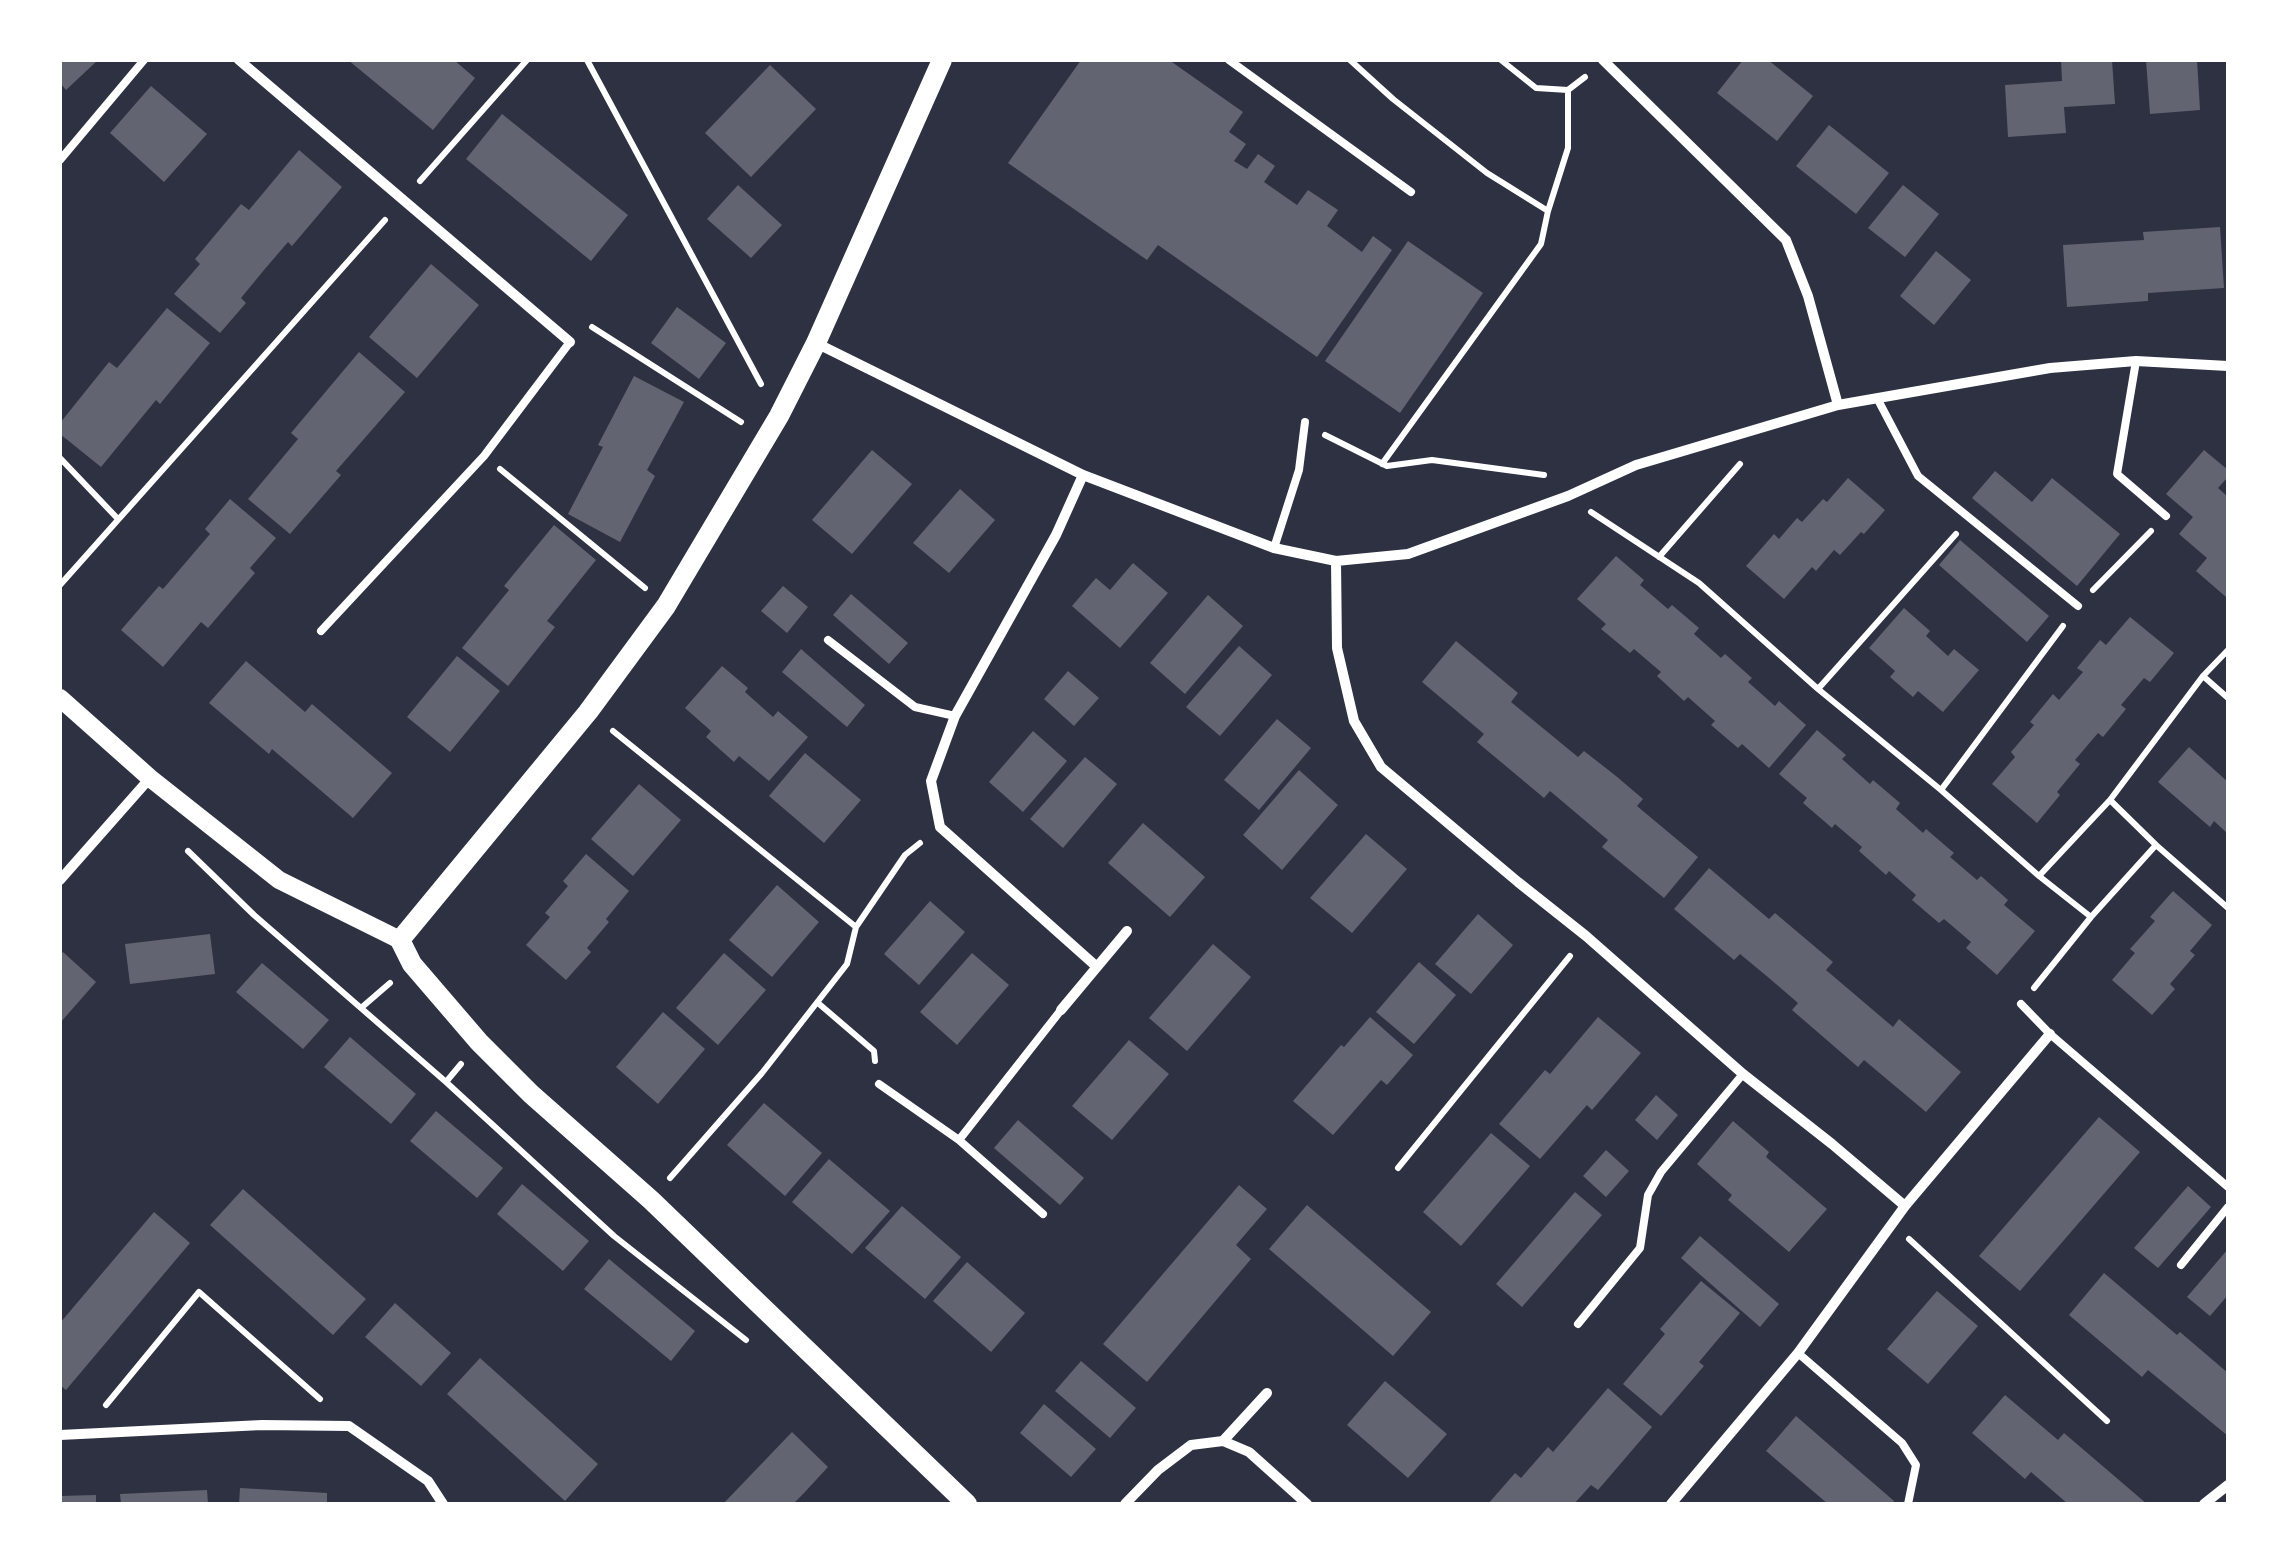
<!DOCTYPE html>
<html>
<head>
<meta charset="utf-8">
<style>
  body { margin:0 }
  #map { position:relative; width:2288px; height:1564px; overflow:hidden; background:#2d3142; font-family:"Asap Condensed",sans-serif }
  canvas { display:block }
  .frame { position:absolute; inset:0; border:62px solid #fff; pointer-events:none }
</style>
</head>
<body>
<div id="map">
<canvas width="2288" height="1564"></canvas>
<div class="frame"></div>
</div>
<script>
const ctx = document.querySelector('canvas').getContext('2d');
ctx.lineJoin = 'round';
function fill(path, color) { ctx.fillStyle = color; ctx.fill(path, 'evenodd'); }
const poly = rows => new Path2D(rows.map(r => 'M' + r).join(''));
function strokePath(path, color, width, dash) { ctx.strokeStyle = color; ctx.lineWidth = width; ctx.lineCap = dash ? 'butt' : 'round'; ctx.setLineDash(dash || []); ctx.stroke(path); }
fill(poly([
  [60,60,98,60,66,90,60,83],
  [348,60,454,60,475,78,433,130],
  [1081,60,1169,60,1243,112,1229,132,1246,144,1234,161,1247,169,1258,154,1275,166,1264,182,1297,205,1308,190,1338,210,1327,226,1362,252,1373,236,1392,250,1317,357,1158,245,1147,260,1008,163],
  [1743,60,1768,60,1813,96,1777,141,1717,93],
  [2061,60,2112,60,2115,104,2064,107,2066,133,2008,137,2005,85,2062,81],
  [2146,60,2197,60,2200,110,2150,114],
  [770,65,816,109,751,177,705,133],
  [151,86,207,134,164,182,110,133],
  [502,114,628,215,591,261,466,159],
  [1829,125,1889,173,1856,214,1796,166],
  [299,150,342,187,292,246,288,242,264,270,241,298,246,303,220,333,174,294,200,264,195,259,241,204,249,210],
  [738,185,782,225,751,258,707,219],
  [1903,185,1939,214,1905,257,1868,228],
  [2220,227,2224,288,2148,293,2148,301,2067,307,2063,245,2144,240,2143,232],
  [1408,241,1483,293,1400,413,1325,361],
  [1936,251,1971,280,1934,325,1900,296],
  [431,264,479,305,417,378,369,337],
  [677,307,726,343,699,379,651,343],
  [167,308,210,343,160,404,156,400,101,467,60,434,60,423,109,362,117,368],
  [359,352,405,392,336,471,341,475,290,534,248,499,298,439,291,433],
  [634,376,684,402,647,470,655,476,620,542,568,514,603,447,598,445],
  [872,450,912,484,852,554,812,520],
  [2204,450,2228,470,2228,477,2218,488,2228,497,2228,594,2226,597,2196,571,2207,558,2179,534,2193,517,2166,494],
  [1995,471,2032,502,2052,478,2120,534,2077,586,1972,498],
  [1848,478,1885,510,1864,534,1861,532,1840,555,1834,550,1816,571,1812,567,1784,599,1746,566,1774,534,1779,539,1797,518,1802,522,1823,499,1827,502],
  [960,489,995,520,949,573,913,543],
  [230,499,276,538,250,568,255,573,208,628,201,622,163,667,121,630,159,586,163,589,210,534,205,529],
  [554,525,596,560,547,621,555,627,508,686,462,648,509,590,504,586],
  [1960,540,2049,616,2027,642,1939,565],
  [1616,556,1644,580,1640,585,1668,609,1672,605,1699,628,1694,634,1721,658,1725,654,1752,678,1748,682,1775,706,1779,701,1806,725,1769,768,1742,744,1738,748,1711,725,1715,721,1688,697,1684,701,1657,676,1661,672,1634,649,1630,653,1601,629,1606,624,1577,599],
  [1133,563,1168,593,1120,648,1072,606,1096,578,1110,590],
  [783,586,808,607,787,633,761,611],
  [851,594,908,643,889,664,833,615],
  [1208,595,1243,626,1185,694,1150,663],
  [1904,608,1930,631,1926,636,1948,656,1954,649,1979,670,1943,712,1918,691,1913,697,1890,677,1895,671,1869,648],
  [2130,617,2174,653,2150,682,2144,678,2121,705,2126,709,2103,737,2098,733,2075,760,2080,764,2057,792,2060,795,2037,823,1992,784,2015,757,2011,752,2034,725,2030,722,2053,694,2059,700,2083,672,2077,668,2100,640,2106,645],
  [1456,641,1518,693,1511,702,1578,757,1584,751,1616,776,1643,799,1637,806,1698,857,1664,898,1602,847,1608,840,1550,791,1544,798,1477,742,1484,734,1422,682],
  [1239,646,1272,675,1220,736,1186,707],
  [801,649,865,705,847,727,782,672],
  [457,656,500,691,450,752,407,717],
  [246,661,305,712,312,704,392,773,353,818,272,749,269,754,209,703],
  [722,666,748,688,745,692,773,717,778,711,808,737,769,781,739,756,734,762,706,737,711,731,685,708],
  [1068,671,1099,698,1074,726,1044,699],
  [1277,719,1311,748,1259,810,1224,780],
  [1817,730,1846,755,1842,759,1870,784,1873,780,1900,803,1896,809,1923,833,1926,829,1954,853,1950,857,1977,880,1981,876,2008,900,2004,905,2035,931,1997,975,1966,948,1971,942,1944,919,1939,923,1912,900,1916,895,1889,871,1886,875,1859,851,1862,847,1835,824,1832,828,1803,803,1807,798,1779,774],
  [1033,731,1067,761,1023,812,989,782],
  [2189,747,2228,782,2228,834,2214,821,2210,827,2158,782],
  [805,753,861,800,824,843,769,796],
  [1085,757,1117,784,1063,848,1030,819],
  [1299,770,1338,805,1282,870,1243,835],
  [639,784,681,820,633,876,591,839],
  [1143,823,1205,877,1170,917,1108,863],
  [1366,834,1407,869,1352,933,1310,898],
  [586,854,629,891,606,919,609,922,587,948,591,952,566,980,526,945,550,917,545,913,568,886,563,881],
  [1709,868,1769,919,1775,913,1833,962,1826,970,1893,1027,1899,1019,1961,1072,1926,1112,1864,1060,1858,1067,1792,1010,1798,1003,1769,978,1740,954,1734,960,1674,909],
  [777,885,819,922,772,977,729,940],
  [2173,891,2212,925,2190,951,2195,955,2170,984,2175,989,2152,1015,2112,980,2135,953,2130,949,2155,921,2150,917],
  [930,901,965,932,919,985,884,954],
  [1478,914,1513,945,1471,994,1435,964],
  [210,934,215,974,130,984,125,944],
  [1213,944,1251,977,1187,1051,1149,1018],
  [63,952,96,982,60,1023,60,955],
  [724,953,766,990,718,1045,676,1008],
  [972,953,1009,985,957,1045,920,1012],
  [1419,962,1456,995,1414,1044,1376,1012],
  [262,963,329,1020,303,1049,236,992],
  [663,1012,705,1049,658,1104,616,1067],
  [1370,1017,1413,1055,1387,1085,1381,1080,1333,1135,1293,1101,1341,1045,1344,1047],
  [1598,1017,1641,1053,1592,1110,1587,1105,1540,1159,1499,1124,1545,1070,1550,1074],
  [350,1037,416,1094,391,1124,324,1067],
  [1129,1040,1169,1074,1112,1140,1072,1106],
  [1656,1095,1678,1115,1657,1140,1635,1120],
  [764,1103,822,1153,785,1196,727,1145],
  [436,1111,503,1168,477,1198,410,1141],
  [2099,1117,2140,1152,2020,1291,1979,1256],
  [1018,1120,1084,1178,1060,1205,994,1148],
  [1733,1121,1769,1152,1766,1157,1827,1209,1789,1252,1728,1200,1732,1195,1697,1164],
  [1491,1133,1530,1166,1461,1246,1423,1212],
  [1606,1150,1629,1171,1606,1197,1583,1176],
  [829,1159,890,1211,852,1254,792,1202],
  [522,1184,589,1241,563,1271,497,1214],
  [1239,1185,1267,1209,1236,1245,1251,1259,1147,1382,1103,1344],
  [2188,1186,2211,1207,2158,1268,2134,1248],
  [243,1189,366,1299,333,1335,210,1225],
  [1575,1192,1602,1215,1522,1307,1496,1284],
  [1307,1205,1431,1312,1393,1356,1269,1249],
  [902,1206,961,1257,925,1299,865,1248],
  [154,1212,190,1243,66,1390,60,1385,60,1323],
  [1700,1236,1779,1304,1760,1327,1681,1258],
  [2228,1249,2228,1295,2210,1316,2187,1297],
  [609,1259,695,1331,671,1361,584,1289],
  [967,1262,1025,1313,991,1352,933,1301],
  [2104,1273,2177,1335,2180,1332,2228,1373,2228,1436,2148,1370,2142,1377,2069,1315],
  [1701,1281,1740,1313,1699,1362,1704,1366,1661,1416,1623,1384,1665,1334,1660,1329],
  [1937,1291,1978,1326,1928,1384,1887,1349],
  [395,1303,451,1353,421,1386,365,1337],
  [480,1358,598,1464,565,1501,447,1394],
  [1081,1361,1136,1408,1110,1438,1055,1391],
  [1385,1381,1447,1434,1408,1478,1347,1425],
  [1608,1388,1652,1427,1598,1490,1591,1485,1574,1504,1488,1504,1515,1473,1521,1478,1548,1447,1553,1452],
  [2005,1395,2058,1440,2064,1433,2147,1504,2068,1504,2031,1472,2025,1479,1972,1433],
  [1044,1404,1096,1449,1071,1477,1020,1433],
  [1796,1416,1894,1501,1892,1504,1828,1504,1766,1451],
  [792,1432,828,1467,804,1493,793,1504,723,1504],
  [240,1488,327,1493,327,1504,239,1504],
  [207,1490,208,1504,121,1504,120,1494],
  [96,1495,96,1504,60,1504,60,1496]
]), '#626471');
strokePath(poly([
  [587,60,761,384],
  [1350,60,1393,99,1487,173,1548,211,1568,148,1568,90],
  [1501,60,1536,88,1568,90,1585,77],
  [420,181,527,60],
  [592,327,741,422],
  [1325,435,1387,466,1432,460,1544,475],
  [60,458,118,519],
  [1382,464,1541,244,1548,211],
  [500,469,645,588],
  [1591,512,1699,583,1818,689,1941,790,2039,876,2091,917],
  [1659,557,1740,464],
  [60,585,385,220],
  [2093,590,2151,531],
  [2203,676,2228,698],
  [1818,689,1956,534],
  [613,731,856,927],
  [1941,790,2063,626],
  [2110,800,2156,845,2228,908],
  [188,851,254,915,446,1082,614,1236,746,1340],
  [2039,876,2110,800,2203,676,2228,650],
  [2034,988,2091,917,2156,845],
  [818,1003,874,1051,875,1061],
  [361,1008,390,983],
  [446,1082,461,1064],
  [1398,1168,1570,956],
  [670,1178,762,1073,847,964,856,927,905,855,920,843],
  [1909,1239,2107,1421],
  [106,1405,199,1292,320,1399]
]), '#fff', 6);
strokePath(poly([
  [1229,60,1411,192],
  [60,160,144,60],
  [2136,361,2117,474,2166,516],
  [1877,398,1918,476,2078,606],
  [1274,548,1299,470,1305,422],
  [321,631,484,456,570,342],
  [828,640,915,707,955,716],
  [2021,1004,2050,1034,2228,1187],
  [879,1084,959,1140],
  [1043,1214,959,1140,1061,1010],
  [2181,1265,2228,1207],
  [1578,1324,1640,1248,1648,1195,1661,1172,1743,1074],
  [1798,1353,1902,1443,1916,1465,1908,1504]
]), '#fff', 8);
strokePath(poly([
  [239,60,570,342],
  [1603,60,1786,240,1808,296,1838,405],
  [816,343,1083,475,1274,548,1336,561,1408,554,1568,496,1636,465,1838,405,2050,368,2136,361,2228,366],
  [1083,475,1056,535,955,716,931,781,940,827,1097,967],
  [1336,561,1337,648,1354,721,1381,767,1518,882,1586,936,1743,1074,1832,1144,1905,1206],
  [60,880,150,778],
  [1061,1010,1127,931],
  [60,1435,262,1425,349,1426,428,1481,443,1504],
  [1223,1441,1267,1393],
  [1125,1504,1158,1470,1191,1445,1223,1441,1249,1452,1307,1504],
  [1671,1504,1798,1353,1905,1206,2050,1034],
  [2204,1504,2228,1485]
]), '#fff', 10);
strokePath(poly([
  [60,698,150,778,279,880,400,940]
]), '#fff', 18);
strokePath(poly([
  [942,60,816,343,779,416,666,606,588,712,400,940,412,964,479,1042,531,1094,651,1200,967,1504]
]), '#fff', 20);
</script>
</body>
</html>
